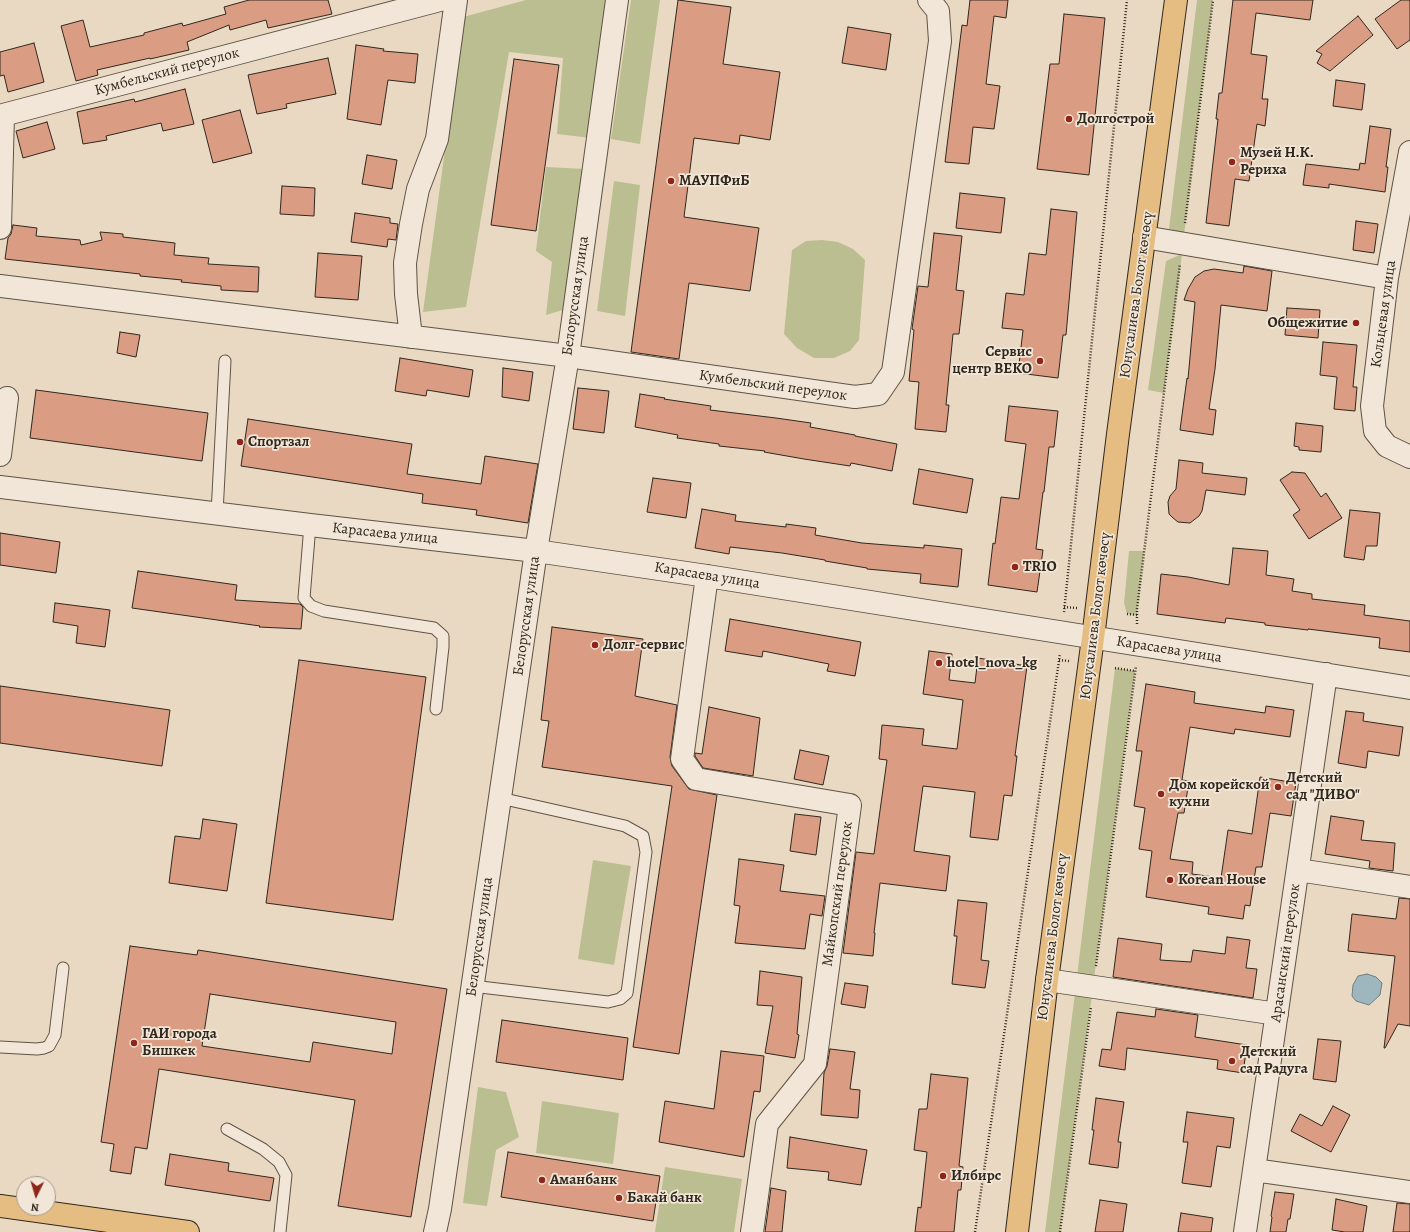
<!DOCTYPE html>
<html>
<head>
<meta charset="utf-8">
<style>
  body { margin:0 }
  #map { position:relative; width:1410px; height:1232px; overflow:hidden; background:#ead9c2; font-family:Alegreya,serif }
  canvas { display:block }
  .north { position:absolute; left:16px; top:1176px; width:40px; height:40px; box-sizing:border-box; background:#f1e6d7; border:1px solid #a49a8d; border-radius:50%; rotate:185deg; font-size:11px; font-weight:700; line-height:16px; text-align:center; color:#30271d }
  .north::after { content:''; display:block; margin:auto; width:14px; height:18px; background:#8f2418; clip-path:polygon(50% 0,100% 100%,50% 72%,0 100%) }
</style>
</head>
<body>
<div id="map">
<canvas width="1410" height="1232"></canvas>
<div class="north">N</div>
</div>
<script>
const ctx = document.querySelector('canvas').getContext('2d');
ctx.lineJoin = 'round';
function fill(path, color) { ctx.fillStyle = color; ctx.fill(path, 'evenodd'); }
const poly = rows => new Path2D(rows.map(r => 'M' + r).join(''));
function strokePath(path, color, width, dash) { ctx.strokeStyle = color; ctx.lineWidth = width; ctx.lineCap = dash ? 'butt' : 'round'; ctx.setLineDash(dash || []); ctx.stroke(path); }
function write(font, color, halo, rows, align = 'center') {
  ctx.font = font + ' Alegreya,serif'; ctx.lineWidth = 3.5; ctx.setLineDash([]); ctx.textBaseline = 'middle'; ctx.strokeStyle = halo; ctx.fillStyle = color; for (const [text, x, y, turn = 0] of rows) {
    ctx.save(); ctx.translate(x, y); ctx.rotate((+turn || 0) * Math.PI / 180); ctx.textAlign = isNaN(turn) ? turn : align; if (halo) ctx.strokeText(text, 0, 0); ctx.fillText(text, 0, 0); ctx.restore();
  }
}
fill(poly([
  [526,0,609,0,591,138,557,134,563,58,509,52,466,307,423,312,463,17],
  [631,0,660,0,640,144,611,139],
  [1197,0,1213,0,1184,235,1169,229],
  [546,167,585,169,566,309,546,315,552,262,536,251],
  [614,181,640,185,625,316,597,311],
  [822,240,838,242,853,249,865,260,859,340,850,351,834,358,814,358,797,348,784,334,792,250,806,241],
  [1182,254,1164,393,1148,390,1166,261],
  [1129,551,1144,551,1137,615,1127,614,1124,603],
  [1115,668,1135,671,1094,979,1077,976],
  [593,860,631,866,614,965,578,959],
  [1075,993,1092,995,1060,1232,1045,1232],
  [478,1087,506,1092,519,1137,496,1150,487,1206,463,1203],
  [542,1101,619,1113,613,1164,536,1153],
  [665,1167,742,1179,734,1232,655,1232]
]), '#bbbe90');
const water = poly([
  [1367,974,1376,977,1382,983,1380,995,1369,1005,1356,1001,1352,996,1353,985,1358,976,1367,974]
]);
fill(water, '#9eb7bf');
strokePath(water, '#727d7e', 1);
const building = poly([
  [249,0,328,0,332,14,268,28,266,20,230,30,229,25,187,42,189,50,150,59,150,58,97,70,98,75,76,81,61,26,83,20,90,47,144,35,144,33,182,23,183,26,226,14,224,7,249,0],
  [678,0,731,7,723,64,780,72,770,140,740,135,739,144,694,138,684,217,759,228,750,291,689,283,679,359,631,352,678,0],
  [970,0,1008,0,1006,18,994,16,986,84,1000,86,994,129,973,127,969,164,945,162,962,25,967,26,970,0],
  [1233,0,1313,0,1310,20,1256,13,1251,54,1267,56,1262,99,1268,99,1265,126,1257,124,1249,181,1235,179,1229,226,1206,223,1218,119,1216,119,1219,93,1222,93,1233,0],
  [1401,0,1410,0,1410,40,1397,49,1375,19,1401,0],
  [1064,14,1105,18,1089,175,1037,169,1050,64,1059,64,1064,14],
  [1358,16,1373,35,1330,71,1317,63,1322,54,1316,51,1358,16],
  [848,27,891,34,886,70,842,63,848,27],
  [34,43,44,82,8,92,4,75,0,76,0,52,34,43],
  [356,45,384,49,383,51,418,54,415,83,388,80,381,125,347,119,356,45],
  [328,58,336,94,286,104,287,108,257,114,248,75,328,58],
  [514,59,559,65,536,231,491,225,514,59],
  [1336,80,1365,84,1362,110,1333,106,1336,80],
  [185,89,194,124,163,131,161,123,106,136,107,140,83,144,77,112,134,99,135,102,185,89],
  [240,110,252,153,213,163,202,120,240,110],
  [47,122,55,149,23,158,16,131,47,122],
  [1370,126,1391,129,1386,167,1388,167,1385,192,1329,184,1329,188,1303,185,1306,164,1359,170,1360,163,1365,164,1370,126],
  [367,155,397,160,392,189,362,184,367,155],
  [282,186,315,188,314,216,280,214,282,186],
  [960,193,1005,198,1001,233,956,228,960,193],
  [1051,209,1077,212,1066,335,1063,335,1058,378,1018,373,1023,330,1002,328,1006,293,1024,295,1029,253,1046,255,1051,209],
  [355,213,390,218,390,223,398,224,396,240,388,239,387,247,351,242,355,213],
  [1356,221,1378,224,1374,253,1353,250,1356,221],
  [13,225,37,228,36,236,80,240,81,245,102,240,100,232,123,234,123,237,175,243,174,255,209,258,208,264,259,267,258,292,221,290,221,286,181,282,182,280,140,276,140,274,5,259,8,238,11,234,13,225],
  [934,233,962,236,956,290,964,291,959,334,953,334,946,405,949,405,946,432,915,429,919,382,909,381,914,330,912,329,918,286,928,287,934,233],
  [318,253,362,256,358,300,315,297,318,253],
  [1244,266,1272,271,1267,311,1221,305,1215,369,1209,409,1216,410,1213,435,1180,430,1187,378,1188,379,1195,302,1184,300,1188,289,1195,277,1204,271,1214,269,1243,273,1244,266],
  [1287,308,1320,310,1318,338,1285,335,1287,308],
  [120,332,140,335,136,357,117,353,120,332],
  [1323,342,1357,345,1353,387,1357,387,1355,411,1334,409,1337,377,1320,375,1323,342],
  [400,358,473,370,469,397,427,390,426,396,395,391,400,358],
  [503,368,533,372,529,401,502,397,503,368],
  [578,388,609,391,604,433,573,429,578,388],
  [36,390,208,413,202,461,30,438,36,390],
  [640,394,665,398,664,399,711,406,710,410,776,418,811,423,810,427,855,435,855,436,897,444,892,471,851,463,850,466,804,459,764,452,765,451,719,446,719,444,677,438,678,435,635,427,640,394],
  [1009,406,1058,411,1054,447,1049,447,1044,492,1043,492,1036,549,1043,550,1037,592,988,585,993,543,995,544,1001,497,1019,499,1026,444,1005,441,1009,406],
  [248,419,412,444,407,474,481,484,485,456,538,464,528,523,476,515,477,510,422,503,423,494,241,466,248,419],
  [1296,423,1323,426,1321,452,1299,450,1299,447,1294,446,1296,423],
  [1179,460,1203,463,1202,473,1247,478,1245,495,1206,490,1202,511,1199,516,1190,523,1178,522,1173,518,1169,514,1168,502,1170,496,1176,489,1179,460],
  [919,469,973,479,967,513,913,504,919,469],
  [1292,472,1305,473,1321,497,1326,493,1342,518,1309,539,1293,515,1300,510,1280,480,1292,472],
  [653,478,691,483,686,518,647,512,653,478],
  [702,509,736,515,735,521,786,527,786,524,816,528,815,535,862,543,924,548,924,545,962,549,958,587,920,583,921,574,867,569,867,568,825,561,825,560,782,553,730,547,729,554,695,548,702,509],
  [1350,510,1380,513,1377,546,1366,546,1364,560,1344,557,1350,510],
  [0,533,60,542,56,573,0,565,0,533],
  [1233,548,1268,551,1266,575,1294,579,1292,591,1312,594,1312,599,1365,605,1364,615,1410,621,1410,652,1379,648,1380,638,1308,629,1308,630,1265,625,1265,623,1226,618,1225,623,1157,614,1161,574,1188,577,1229,585,1233,548],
  [138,571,237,585,235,600,300,604,303,607,301,629,259,627,260,626,132,608,138,571],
  [55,603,110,610,105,647,76,643,78,626,53,622,55,603],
  [730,619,861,642,855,676,827,671,829,664,763,651,762,657,725,651,730,619],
  [552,627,643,639,635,696,677,705,670,757,672,766,689,789,717,795,679,1054,633,1047,672,786,542,767,549,721,541,720,552,627],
  [929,651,952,654,949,680,975,683,978,658,1027,666,1015,756,1017,756,1012,796,1004,795,998,840,970,837,975,792,923,786,914,851,950,856,946,891,880,883,874,933,875,933,873,956,843,953,856,852,874,854,887,760,879,759,882,725,924,729,922,745,957,749,963,700,923,694,929,651],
  [299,660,426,677,393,920,266,903,299,660],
  [1146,684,1195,692,1194,703,1265,713,1266,706,1294,710,1290,737,1235,729,1234,734,1190,727,1182,780,1189,781,1184,813,1178,813,1170,859,1193,862,1192,874,1221,878,1228,830,1252,834,1260,777,1296,783,1291,816,1270,813,1262,867,1256,867,1250,906,1245,905,1243,919,1208,914,1209,907,1146,897,1152,851,1139,849,1145,808,1134,806,1142,751,1136,751,1146,684],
  [0,686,170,710,162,766,0,743,0,686],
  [709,707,760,718,753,776,703,768,695,756,695,753,702,754,709,707],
  [1346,711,1364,713,1363,721,1403,727,1399,756,1368,751,1366,768,1338,763,1346,711],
  [800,750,829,756,823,785,794,779,800,750],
  [795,814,821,817,816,855,790,851,795,814],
  [1331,816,1364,821,1361,840,1395,843,1393,871,1369,868,1370,861,1325,854,1331,816],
  [203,819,237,824,227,891,169,883,175,836,200,839,203,819],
  [739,859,784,865,780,891,825,896,822,916,810,914,805,949,735,943,740,906,734,905,739,859],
  [1399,898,1410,899,1410,1026,1398,1024,1385,1048,1384,1048,1395,956,1348,951,1352,914,1396,919,1399,898],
  [958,900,987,903,981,960,989,961,985,988,952,984,957,936,954,936,958,900],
  [1227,937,1250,940,1246,968,1257,969,1253,998,1113,977,1118,938,1162,944,1160,960,1191,962,1193,950,1225,954,1227,937],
  [130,946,197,955,198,950,447,989,411,1217,338,1206,355,1100,159,1069,147,1149,135,1147,131,1174,110,1171,114,1144,101,1142,130,946],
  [210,994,396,1022,392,1054,313,1042,310,1062,202,1046,210,994],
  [760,971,802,977,797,1034,799,1035,795,1058,765,1053,773,1006,757,1005,760,971],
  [845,983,868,986,865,1008,841,1004,845,983],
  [1156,1009,1198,1015,1195,1037,1247,1045,1243,1073,1217,1069,1218,1060,1127,1048,1125,1070,1099,1066,1102,1049,1111,1050,1117,1012,1155,1017,1156,1009],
  [502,1020,628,1038,623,1080,496,1062,502,1020],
  [1318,1039,1341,1041,1336,1082,1313,1079,1318,1039],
  [830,1049,855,1052,850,1089,860,1090,858,1118,821,1115,824,1073,827,1066,830,1049],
  [721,1051,764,1056,760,1092,754,1091,744,1157,659,1142,665,1101,714,1109,721,1051],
  [931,1074,968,1078,959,1166,963,1167,961,1190,958,1190,954,1232,915,1232,918,1207,921,1208,927,1152,914,1150,919,1109,927,1109,931,1074],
  [1096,1098,1124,1102,1118,1142,1121,1142,1118,1168,1089,1164,1094,1130,1092,1130,1096,1098],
  [1333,1106,1350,1115,1331,1152,1291,1131,1300,1114,1322,1126,1333,1106],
  [1187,1112,1234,1118,1230,1148,1217,1146,1211,1187,1182,1183,1188,1142,1183,1142,1187,1112],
  [790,1137,867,1150,861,1185,828,1180,829,1172,787,1168,790,1137],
  [508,1152,660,1176,653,1221,501,1197,508,1152],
  [170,1154,229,1163,228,1171,274,1178,270,1201,165,1185,170,1154],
  [771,1188,786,1191,782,1232,765,1232,771,1188],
  [1275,1192,1294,1194,1290,1219,1288,1219,1286,1232,1270,1232,1272,1217,1271,1216,1275,1192],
  [1336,1199,1367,1206,1363,1232,1345,1232,1332,1230,1336,1199],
  [1100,1200,1127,1204,1123,1232,1095,1232,1100,1200],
  [1397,1203,1410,1204,1410,1232,1393,1232,1397,1203],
  [1181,1213,1213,1218,1211,1232,1178,1232,1181,1213]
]);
fill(building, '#da9d83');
strokePath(building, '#30271d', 1);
const service = poly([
  [217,513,225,361],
  [310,525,304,598,311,606,324,611,434,628,443,636,443,647,436,709],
  [472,986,608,1002,620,999,627,993,646,852,643,836,625,826,500,798],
  [0,1047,37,1049,44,1048,49,1046,55,1035,63,968],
  [227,1129,263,1149,279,1162,286,1175,280,1232]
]);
const minor = poly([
  [1410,152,1387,278,1372,406,1375,431,1387,446,1410,457],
  [0,228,3,115,440,0],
  [1144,237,1387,278],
  [0,286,568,356,855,397,878,394,893,372,940,41,938,11,929,0],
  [411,337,406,294,405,263,411,224,418,189,437,139,456,0],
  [0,455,7,398],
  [0,487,310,525,536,551,707,576,1410,688],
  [707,576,682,759,696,779,850,805,815,1064,767,1124,752,1232],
  [1298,870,1410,887],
  [1047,980,1277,1014],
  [1254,1170,1410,1192],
  [435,1232,440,1209,536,551,568,356,617,0],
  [1245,1232,1326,674]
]);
const primary = poly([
  [0,1206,188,1232],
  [1017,1232,1047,980,1093,638,1118,434,1176,0]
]);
strokePath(service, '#5e5446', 13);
strokePath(minor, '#5e5446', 24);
strokePath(primary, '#30271d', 24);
strokePath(poly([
  [1185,223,1213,0],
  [1064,607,1077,608],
  [1064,612,1127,0],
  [1127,614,1137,615],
  [1137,624,1137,609,1180,264],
  [1059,660,1069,661],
  [1115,668,1135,671],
  [1096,966,1136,666],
  [975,1232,1060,654],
  [1060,1232,1091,1007]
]), '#30271d', 2.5, [1, 2]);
strokePath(service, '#f1e6d7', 11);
strokePath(minor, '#f1e6d7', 22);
strokePath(primary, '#e5bc81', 22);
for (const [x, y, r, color] of [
  [1069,119,4,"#8f2418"],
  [1232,162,4,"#8f2418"],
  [671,181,4,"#8f2418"],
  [1356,323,4,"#8f2418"],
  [1040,361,4,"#8f2418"],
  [240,442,4,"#8f2418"],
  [1015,567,4,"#8f2418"],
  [595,645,4,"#8f2418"],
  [939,663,4,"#8f2418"],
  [1278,787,4,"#8f2418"],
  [1161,794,4,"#8f2418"],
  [1170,880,4,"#8f2418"],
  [134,1043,4,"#8f2418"],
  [1232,1061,4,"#8f2418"],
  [943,1176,4,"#8f2418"],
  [542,1180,4,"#8f2418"],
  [619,1198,4,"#8f2418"]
]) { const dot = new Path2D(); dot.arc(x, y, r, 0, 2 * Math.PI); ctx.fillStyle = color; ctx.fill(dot); strokePath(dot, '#f1e6d7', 1.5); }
write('15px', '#30271d', '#f1e6d7', [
  ["Кумбельский переулок",167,72,-15],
  ["Юнусалиева Болот көчөсү",1137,295,-82],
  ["Белорусская улица",576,296,-82],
  ["Кольцевая улица",1384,314,-82],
  ["Кумбельский переулок",773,386,8],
  ["Карасаева улица",385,534,6],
  ["Карасаева улица",707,576,9],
  ["Белорусская улица",527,616,-82],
  ["Юнусалиева Болот көчөсү",1096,616,-83],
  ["Карасаева улица",1169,650,9],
  ["Майкопский переулок",838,894,-82],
  ["Белорусская улица",480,937,-82],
  ["Юнусалиева Болот көчөсү",1053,937,-83],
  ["Арасанский переулок",1286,953,-82]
]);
write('bold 15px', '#30271d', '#f1e6d7', [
  ["Долгострой",1077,119],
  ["Музей Н.К.",1240,153],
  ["Рериха",1240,170],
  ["МАУПФиБ",679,181],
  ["Общежитие",1348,323,"right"],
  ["Сервис",1032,352,"right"],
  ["центр BEKO",1032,369,"right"],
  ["Спортзал",248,442],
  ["TRIO",1023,567],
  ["Долг-сервис",603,645],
  ["hotel_nova_kg",947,663],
  ["Детский",1286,778],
  ["сад \"ДИВО\"",1286,795],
  ["Дом корейской",1169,785],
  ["кухни",1169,802],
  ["Korean House",1178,880],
  ["ГАИ города",142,1034],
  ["Бишкек",142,1051],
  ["Детский",1240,1052],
  ["сад Радуга",1240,1069],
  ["Илбирс",951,1176],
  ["Аманбанк",550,1180],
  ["Бакай банк",627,1198]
], 'left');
</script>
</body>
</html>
